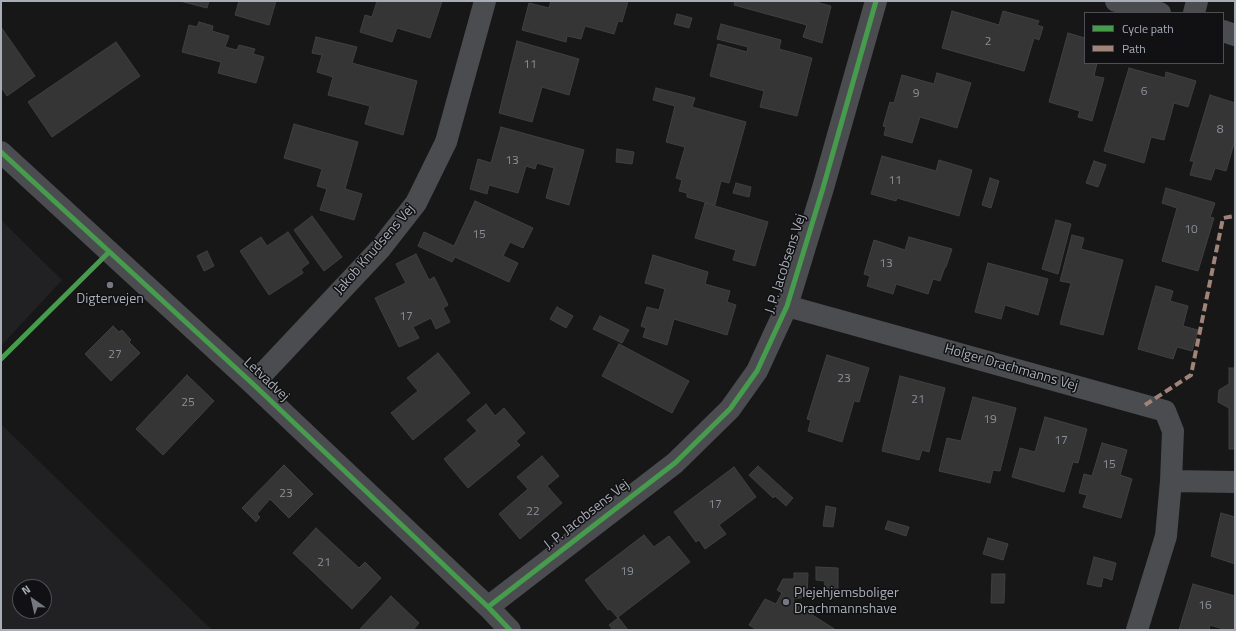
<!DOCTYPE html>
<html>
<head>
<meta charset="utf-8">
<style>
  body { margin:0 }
  #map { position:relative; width:1236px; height:631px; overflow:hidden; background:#171717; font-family:"Titillium Web",sans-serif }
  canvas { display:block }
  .frame { position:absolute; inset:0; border:2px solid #a8adb8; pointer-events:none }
  .legend { position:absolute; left:1084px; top:12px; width:140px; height:52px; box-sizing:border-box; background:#111113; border:1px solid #4d4f55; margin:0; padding:5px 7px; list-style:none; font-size:12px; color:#a8adb8 }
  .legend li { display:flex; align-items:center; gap:8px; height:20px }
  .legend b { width:20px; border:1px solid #4d4f55 }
  .north { position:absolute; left:12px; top:579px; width:40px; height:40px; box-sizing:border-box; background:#111113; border:1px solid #4d4f55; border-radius:50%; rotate:326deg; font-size:11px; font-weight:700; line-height:16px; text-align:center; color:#a8adb8 }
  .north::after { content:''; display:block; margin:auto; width:14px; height:18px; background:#757880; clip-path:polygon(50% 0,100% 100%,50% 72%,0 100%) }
</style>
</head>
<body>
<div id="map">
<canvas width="1236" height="631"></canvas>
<div class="frame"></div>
<ul class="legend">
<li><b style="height:5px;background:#469c4c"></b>Cycle path</li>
<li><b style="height:5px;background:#a18479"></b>Path</li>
</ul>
<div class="north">N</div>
</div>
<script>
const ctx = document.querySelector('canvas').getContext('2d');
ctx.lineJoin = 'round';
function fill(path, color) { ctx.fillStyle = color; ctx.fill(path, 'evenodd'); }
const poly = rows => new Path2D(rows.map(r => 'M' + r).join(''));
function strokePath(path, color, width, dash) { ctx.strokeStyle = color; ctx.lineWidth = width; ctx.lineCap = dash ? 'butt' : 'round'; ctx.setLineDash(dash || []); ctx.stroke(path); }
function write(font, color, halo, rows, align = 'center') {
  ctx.font = font + ' "Titillium Web",sans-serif'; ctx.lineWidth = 3; ctx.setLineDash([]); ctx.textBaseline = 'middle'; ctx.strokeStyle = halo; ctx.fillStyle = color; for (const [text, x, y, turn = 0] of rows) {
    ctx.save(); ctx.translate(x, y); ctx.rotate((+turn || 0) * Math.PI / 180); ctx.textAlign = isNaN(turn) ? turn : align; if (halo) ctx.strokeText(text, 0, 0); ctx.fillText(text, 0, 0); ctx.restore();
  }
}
fill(poly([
  [1,220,62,280,1,346],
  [1,424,212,630,1,630],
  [20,587,44,587,44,611,20,611]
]), '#212123');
const building = poly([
  [180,1,209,1,207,8,180,1],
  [239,1,276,1,269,25,235,15,239,1],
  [377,1,442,1,430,38,397,28,392,42,360,32,365,15,372,17,377,1],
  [550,1,628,1,622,22,618,21,614,34,585,26,581,39,567,36,566,42,522,30,529,3,549,8,551,1,550,1],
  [735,1,819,1,819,3,831,6,822,43,803,37,807,25,734,5,735,1],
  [952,11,999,25,1003,11,1039,21,1037,25,1043,27,1039,40,1034,38,1024,71,942,48,952,11],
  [677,14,692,18,689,28,674,24,677,14],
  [199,22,213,26,212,31,229,36,225,47,237,50,239,45,255,49,253,54,264,57,256,83,218,73,221,62,182,52,189,25,197,27,199,22],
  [721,24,781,40,779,49,812,58,797,116,760,107,764,91,710,76,718,44,747,52,748,47,717,39,721,24],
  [1,27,35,76,7,96,1,87,1,27],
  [1068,33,1085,38,1085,63,1097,63,1094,76,1104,78,1092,121,1078,117,1080,111,1049,102,1068,33],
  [316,37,357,47,352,63,417,81,403,135,365,124,370,106,328,95,333,77,317,72,322,55,312,53,316,37],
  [517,41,579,59,569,95,542,87,532,122,499,113,517,41],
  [116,42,140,76,52,137,28,102,116,42],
  [1129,68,1165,78,1166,72,1196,81,1188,107,1174,103,1164,140,1151,137,1144,163,1104,151,1129,68],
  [937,73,971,83,957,128,920,117,912,143,884,135,886,127,883,126,890,102,894,103,902,75,934,84,937,73],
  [656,88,695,98,692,107,746,122,729,183,721,181,715,205,687,197,687,193,679,191,682,180,676,178,685,147,666,142,675,106,653,100,656,88],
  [1210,95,1235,103,1235,140,1226,171,1215,168,1211,180,1190,175,1194,161,1190,161,1210,95],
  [294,124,358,142,345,189,362,194,354,220,320,210,327,189,317,186,322,169,284,158,294,124],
  [501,127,584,150,569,205,546,198,554,168,537,163,535,169,526,166,518,193,489,185,487,194,470,189,478,159,491,163,501,127],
  [617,149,634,152,632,164,616,162,617,149],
  [882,156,936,171,939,160,972,170,959,216,897,198,896,201,871,194,882,156],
  [1094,161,1106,165,1098,187,1086,183,1094,161],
  [990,178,999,181,991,208,982,205,990,178],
  [736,183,751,187,749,197,733,193,736,183],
  [1166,188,1215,203,1210,217,1214,218,1198,271,1162,261,1177,208,1162,203,1166,188],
  [475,201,533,228,523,248,510,242,503,256,518,263,509,282,455,257,452,262,418,246,424,232,454,246,475,201],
  [705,203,768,222,755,266,733,260,736,250,695,238,705,203],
  [312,216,342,257,324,271,294,230,312,216],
  [1056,220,1071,224,1058,274,1042,269,1056,220],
  [288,232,309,263,301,269,303,273,269,295,240,251,261,237,267,246,288,232],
  [1072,235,1084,238,1081,249,1123,260,1103,335,1060,324,1071,283,1060,281,1072,235],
  [909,237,952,249,946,267,945,267,940,281,933,279,928,294,896,284,893,294,867,286,870,276,864,274,874,240,905,250,909,237],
  [207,251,214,266,204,271,197,256,207,251],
  [416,254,429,280,434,277,448,305,443,308,450,322,436,329,431,318,413,327,419,338,399,347,375,298,406,283,396,264,416,254],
  [653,255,708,272,705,284,730,291,727,302,736,305,727,335,674,319,667,345,643,337,646,328,641,326,647,307,659,310,665,289,645,283,653,255],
  [988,263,1048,279,1038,315,1005,305,1001,319,975,312,988,263],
  [1156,286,1173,291,1170,301,1188,306,1183,326,1198,330,1192,351,1177,347,1173,359,1138,349,1156,286],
  [557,307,573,316,566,328,550,319,557,307],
  [600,316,629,330,622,343,593,329,600,316],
  [113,326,119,332,122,330,131,340,129,342,140,353,111,381,85,354,113,326],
  [619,344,689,381,672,413,602,376,619,344],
  [438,353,470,393,413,440,391,413,418,391,407,378,438,353],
  [827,355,869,368,859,402,854,401,842,442,808,431,811,420,807,419,827,355],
  [1229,368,1235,368,1235,449,1229,449,1229,408,1218,402,1219,390,1229,384,1229,368],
  [187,375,214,401,163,455,136,429,187,375],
  [900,376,945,388,929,452,922,450,919,460,882,451,900,376],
  [973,397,1016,408,1000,471,993,470,990,483,939,471,947,438,961,441,973,397],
  [486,404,495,416,504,408,525,433,516,441,520,445,468,488,444,459,477,431,467,420,486,404],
  [1045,417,1087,429,1078,463,1073,462,1064,492,1012,477,1020,448,1035,452,1045,417],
  [1102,443,1127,450,1120,475,1132,479,1121,518,1083,507,1087,495,1079,493,1084,474,1092,476,1102,443],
  [542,456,559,476,547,486,562,503,520,539,499,514,528,489,517,477,542,456],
  [284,465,313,494,289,518,270,499,257,514,260,517,256,522,242,508,284,465],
  [758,466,793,498,786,506,775,496,773,498,749,475,758,466],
  [734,467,756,497,719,525,726,534,705,549,699,540,696,542,674,512,734,467],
  [826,506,836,508,833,527,823,526,826,506],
  [1221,513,1235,517,1235,564,1211,556,1221,513],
  [888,521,909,527,906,536,885,529,888,521],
  [316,528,359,568,365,562,381,578,352,609,293,553,316,528],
  [644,535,654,547,669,536,690,562,618,617,628,630,613,630,609,625,618,618,610,609,608,610,585,580,644,535],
  [988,538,1008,544,1003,560,983,554,988,538],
  [1094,557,1116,563,1112,580,1103,577,1101,587,1087,584,1094,557],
  [816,567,838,568,838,598,824,597,825,581,816,580,816,567],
  [794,573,808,573,807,597,793,599,795,604,836,630,757,630,749,625,765,599,776,604,782,593,777,590,783,579,794,579,794,573],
  [992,574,1005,574,1004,603,991,603,992,574],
  [1193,584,1235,596,1235,630,1227,630,1210,625,1209,630,1179,630,1193,584],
  [391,596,419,623,413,630,359,630,391,596]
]);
fill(building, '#353536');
strokePath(building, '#3f4043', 1);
strokePath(poly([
  [1116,1,1160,13],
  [1194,13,1197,1],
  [1223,31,1235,35],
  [1,152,253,384,488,607,510,630],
  [787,306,1165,411,1173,431,1171,481,1166,536,1137,630],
  [253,384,380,249,416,203,446,142,485,1],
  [1171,481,1235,482],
  [488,607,675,463,730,409,757,371,787,306,823,188,876,1]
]), '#4b4c50', 22);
strokePath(poly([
  [1145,405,1191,375,1223,218,1235,216]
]), '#a18479', 4, [8, 4]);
strokePath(poly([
  [1,152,253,384,488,607,510,630],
  [1,359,109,252],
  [488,607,675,463,730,409,757,371,787,306,823,188,876,1]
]), '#469c4c', 5);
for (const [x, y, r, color] of [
  [110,285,4,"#757880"],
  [786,602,4,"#757880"]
]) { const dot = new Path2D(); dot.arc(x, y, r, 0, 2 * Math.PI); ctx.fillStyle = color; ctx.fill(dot); strokePath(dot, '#111113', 1.5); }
write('12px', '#8b8f98', null, [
  ["2",988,42],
  ["11",530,65],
  ["6",1144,92],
  ["9",916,94],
  ["8",1220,130],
  ["13",512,161],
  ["11",895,181],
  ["10",1191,230],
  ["15",479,235],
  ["13",886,264],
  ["17",406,317],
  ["27",115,355],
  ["23",844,379],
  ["21",918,400],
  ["25",188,403],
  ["19",990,420],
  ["17",1061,441],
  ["15",1109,465],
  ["23",286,494],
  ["17",715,505],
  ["22",533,512],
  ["21",324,563],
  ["19",627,572],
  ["16",1205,606]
]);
write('14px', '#a8adb8', '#111113', [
  ["Jakob Knudsens Vej",375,250,-49],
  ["J. P. Jacobsens Vej",786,264,-72],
  ["Holger Drachmanns Vej",1011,368,16],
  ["Letvadvej",266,380,43],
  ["J. P. Jacobsens Vej",587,515,-38]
]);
write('14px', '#a8adb8', '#111113', [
  ["Digtervejen",110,300],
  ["Plejehjemsboliger",794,594,"left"],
  ["Drachmannshave",794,610,"left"]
]);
</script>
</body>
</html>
